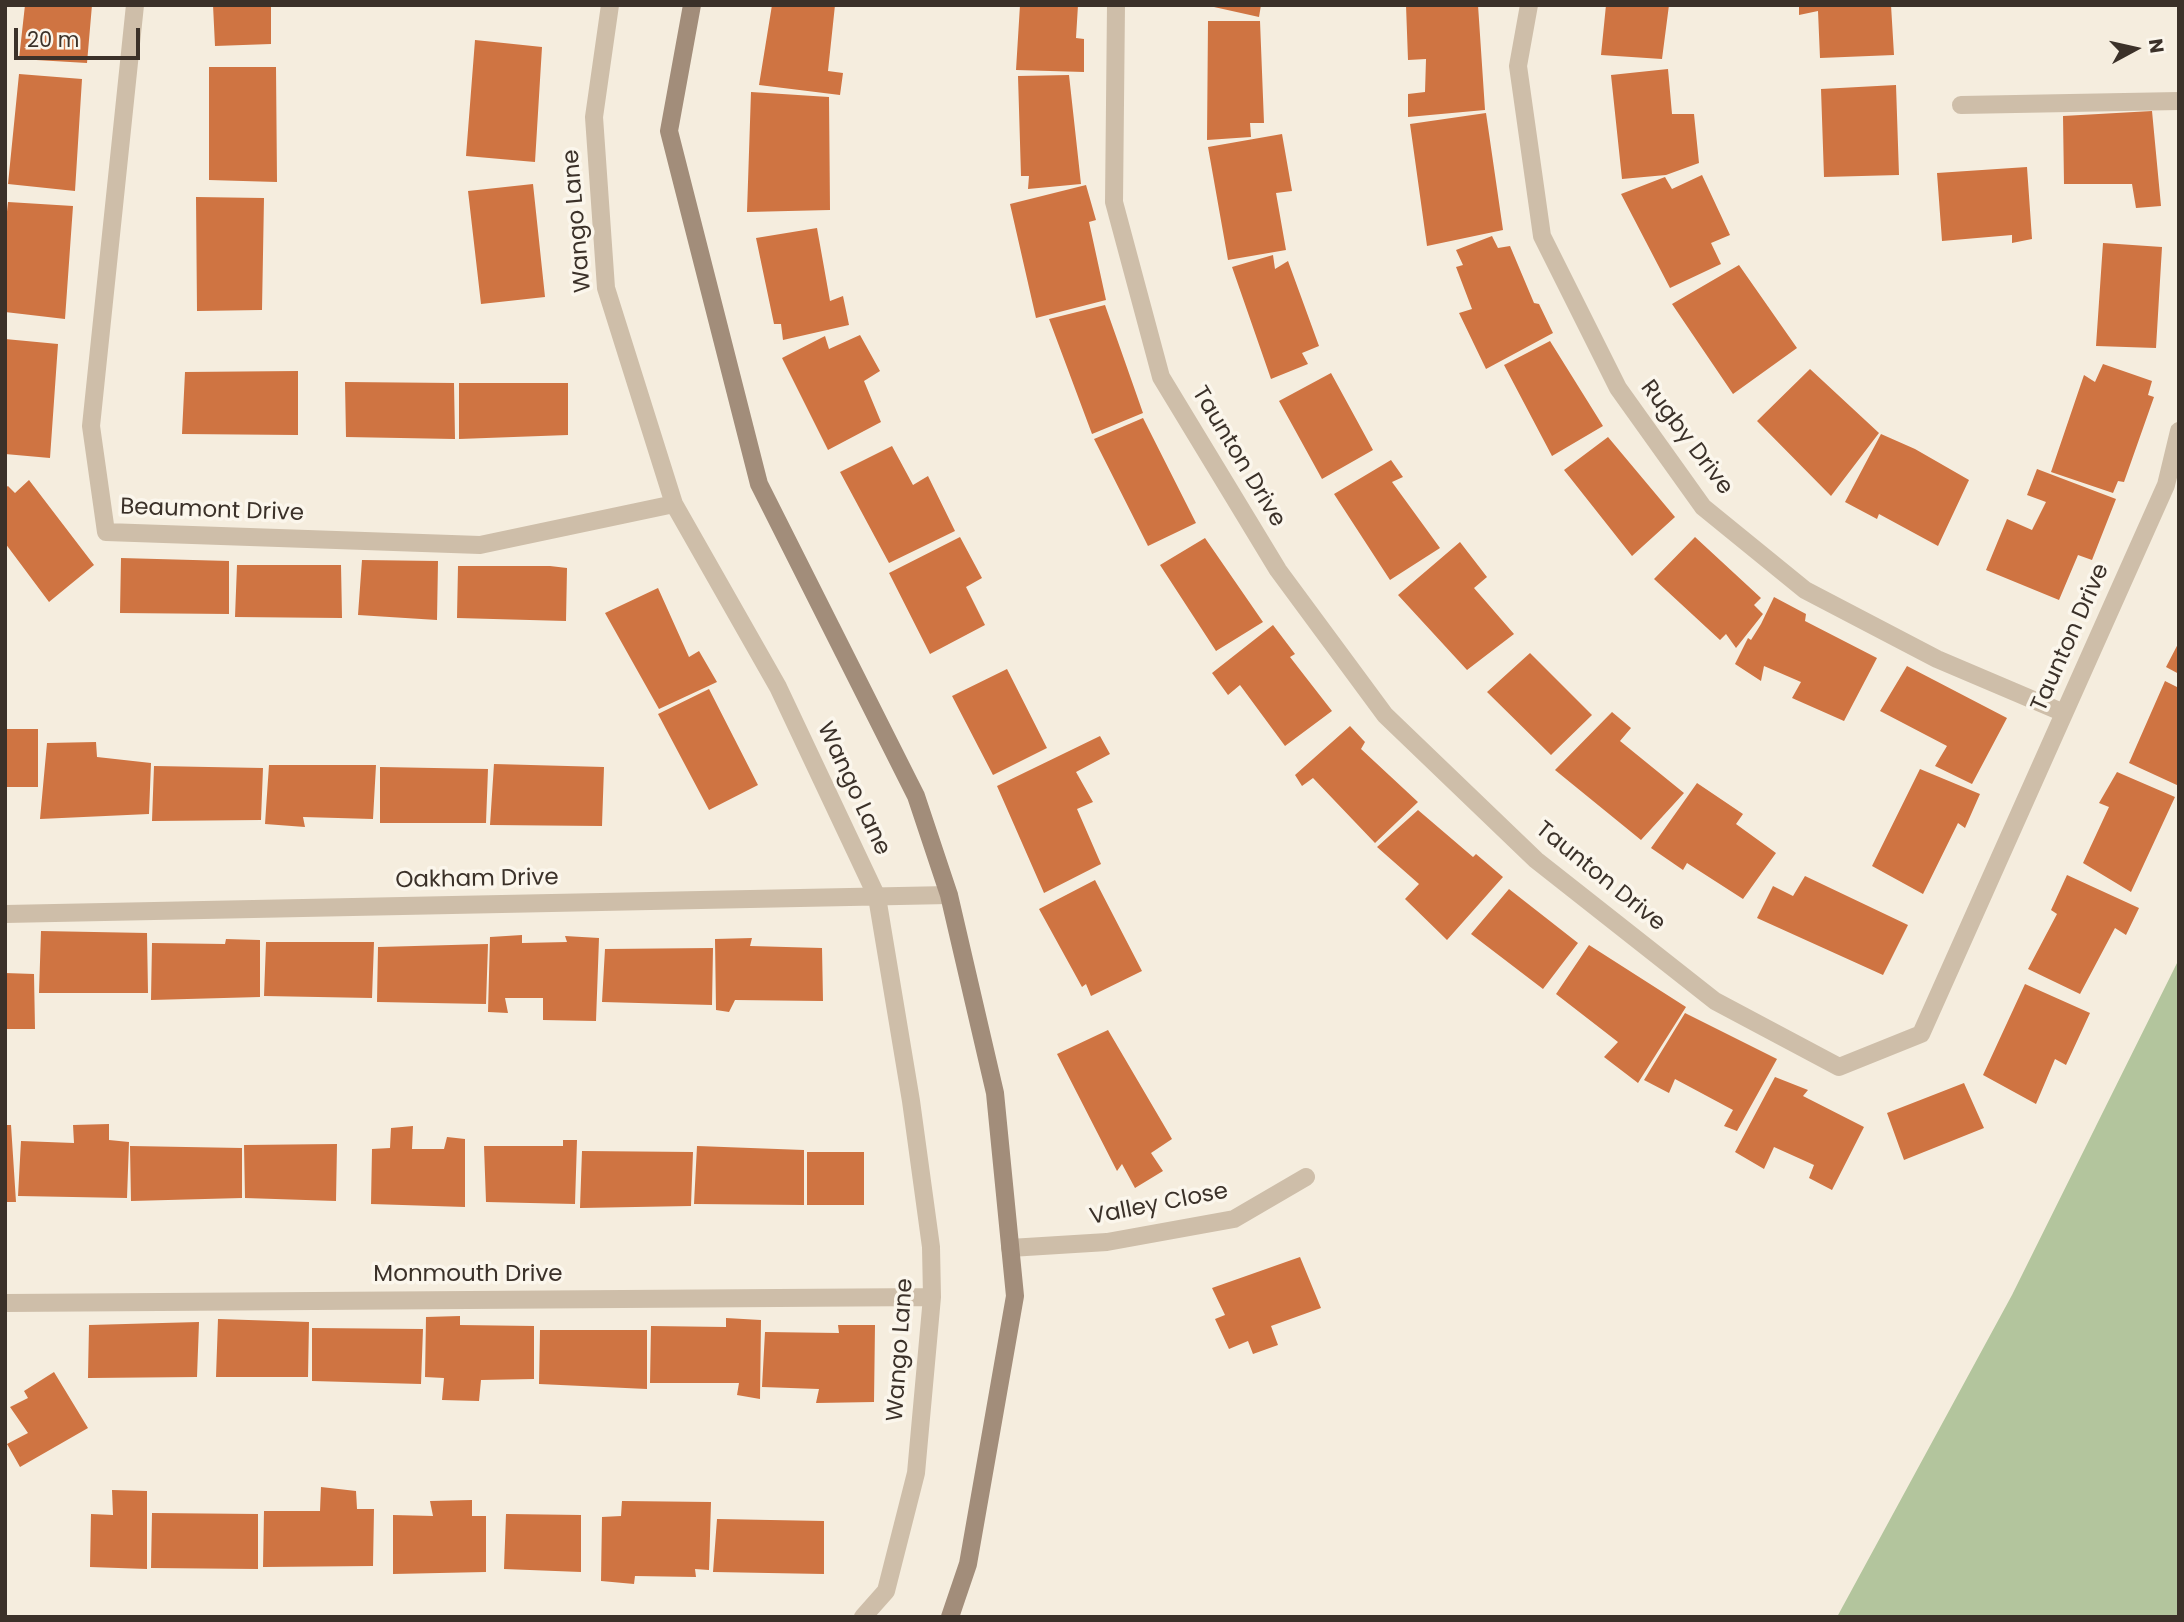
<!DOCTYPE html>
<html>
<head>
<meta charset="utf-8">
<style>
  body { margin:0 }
  #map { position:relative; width:2184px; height:1622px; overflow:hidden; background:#f5edde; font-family:Poppins,sans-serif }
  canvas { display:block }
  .frame { position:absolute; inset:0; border:7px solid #3b3129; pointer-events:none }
  .north { position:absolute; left:2100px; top:14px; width:70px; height:70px; -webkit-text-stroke:5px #fbf6ec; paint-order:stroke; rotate:82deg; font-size:19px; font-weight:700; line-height:28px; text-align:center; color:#3b3129 }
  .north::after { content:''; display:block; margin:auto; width:24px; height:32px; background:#3b3129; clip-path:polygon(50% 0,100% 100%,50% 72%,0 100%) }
  .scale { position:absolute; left:14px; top:28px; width:126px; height:32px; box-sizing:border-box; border:4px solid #3b3129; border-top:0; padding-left:9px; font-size:21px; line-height:24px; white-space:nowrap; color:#3b3129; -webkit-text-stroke:5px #fbf6ec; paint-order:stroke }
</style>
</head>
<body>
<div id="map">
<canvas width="2184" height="1622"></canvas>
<div class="frame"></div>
<div class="north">N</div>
<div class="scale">20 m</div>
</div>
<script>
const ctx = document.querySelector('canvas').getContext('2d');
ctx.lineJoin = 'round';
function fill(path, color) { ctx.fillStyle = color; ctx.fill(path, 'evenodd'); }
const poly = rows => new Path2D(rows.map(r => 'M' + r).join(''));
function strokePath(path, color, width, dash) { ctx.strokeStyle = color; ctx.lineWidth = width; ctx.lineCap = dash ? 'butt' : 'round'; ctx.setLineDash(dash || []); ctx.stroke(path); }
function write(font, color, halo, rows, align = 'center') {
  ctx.font = font + ' Poppins,sans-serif'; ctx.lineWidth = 7; ctx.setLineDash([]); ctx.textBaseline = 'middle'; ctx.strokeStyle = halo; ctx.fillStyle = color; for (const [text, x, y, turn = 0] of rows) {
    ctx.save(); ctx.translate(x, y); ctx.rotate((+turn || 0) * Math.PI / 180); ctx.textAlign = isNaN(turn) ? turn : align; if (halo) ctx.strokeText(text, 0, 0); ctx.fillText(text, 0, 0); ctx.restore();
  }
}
fill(poly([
  [2179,959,2179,1617,1837,1617,2012,1295]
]), '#b3c59d');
fill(poly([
  [25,5,92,5,87,63,19,59],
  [213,5,271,5,271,44,215,46],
  [772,5,835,5,828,71,843,73,840,95,759,85],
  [1020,5,1078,5,1076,38,1084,39,1084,72,1016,70],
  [1205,5,1261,5,1259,17],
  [1406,5,1478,5,1485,110,1408,117,1408,94,1425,92,1426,59,1408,60],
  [1606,5,1669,5,1662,59,1601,55],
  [1799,5,1891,5,1894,55,1820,58,1818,11,1799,15],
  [1208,21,1260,21,1264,123,1250,123,1251,137,1207,140],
  [475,40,542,47,535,162,466,156],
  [209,67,276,67,277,182,209,180],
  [1668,69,1672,114,1694,114,1699,163,1666,175,1622,179,1611,75],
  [19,74,82,79,75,191,8,184],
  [1069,75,1081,184,1028,189,1029,176,1021,176,1018,76],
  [1896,85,1899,175,1824,177,1821,89],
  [751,92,829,97,830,210,747,212],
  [2152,111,2161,206,2136,208,2132,184,2064,184,2063,116],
  [1486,113,1503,230,1427,246,1410,124],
  [1282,134,1292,191,1276,193,1286,250,1228,260,1208,147],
  [2027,167,2032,239,2012,243,2012,235,1942,241,1937,173],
  [1702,175,1730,235,1711,243,1721,264,1670,288,1621,194,1665,177,1672,189],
  [533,184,545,297,481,304,468,191],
  [1086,185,1096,220,1089,222,1106,300,1036,318,1010,204],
  [196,197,264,198,262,310,197,311],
  [8,202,73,206,65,319,5,312,5,231],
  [817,228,830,301,843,296,849,325,783,340,781,324,774,324,756,238],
  [1492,236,1498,248,1510,246,1534,303,1539,304,1553,333,1486,369,1459,313,1472,309,1456,267,1463,265,1456,250],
  [2103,243,2162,247,2156,348,2096,346],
  [1273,255,1275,269,1288,261,1319,346,1302,353,1308,364,1271,379,1232,267],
  [1739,265,1797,348,1733,394,1672,304],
  [1105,305,1143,413,1092,434,1049,319],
  [860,335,880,371,864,381,881,422,828,450,782,358,825,336,829,349],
  [5,339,58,344,50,458,5,454],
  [1550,341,1603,426,1552,456,1504,365],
  [2103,364,2152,381,2148,395,2154,397,2124,482,2118,481,2113,493,2051,472,2084,375,2095,382],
  [1810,369,1879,433,1831,496,1757,421],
  [298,371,298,435,182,434,185,372],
  [1331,373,1373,450,1322,479,1279,401],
  [345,382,454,383,455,439,346,437],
  [459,383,568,383,568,435,459,439],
  [1143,418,1196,523,1148,546,1094,439],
  [1881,434,1915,449,1969,480,1938,546,1879,514,1877,519,1845,502],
  [1608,437,1675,517,1632,556,1564,470],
  [892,446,913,485,928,476,955,531,889,563,840,472],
  [1391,460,1403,477,1392,482,1440,548,1390,580,1334,494],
  [2037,469,2116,499,2092,560,2078,555,2059,600,1986,570,2007,519,2032,530,2046,502,2027,495],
  [29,480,94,565,49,602,5,543,5,488,8,486,15,493],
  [960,537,982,578,966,587,985,625,930,654,889,573],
  [1695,537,1761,598,1754,605,1763,614,1736,648,1726,634,1720,640,1654,579],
  [1205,538,1263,622,1216,651,1160,565],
  [1460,542,1487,577,1474,588,1514,634,1467,670,1398,595],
  [121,558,229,561,229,614,120,613],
  [362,560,438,561,437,620,358,615],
  [237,565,341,565,342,618,235,617],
  [458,566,550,566,567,568,566,621,457,618],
  [658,588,689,657,699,651,717,682,659,709,605,613],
  [1774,597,1806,614,1805,621,1877,658,1844,721,1792,698,1801,682,1764,666,1761,681,1735,664,1748,638,1751,640,1761,624],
  [1273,625,1295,654,1290,657,1332,711,1285,746,1240,685,1228,695,1212,673],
  [2179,642,2179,674,2166,667],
  [1530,653,1592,715,1551,755,1487,692],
  [1907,666,2007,718,1972,784,1935,766,1947,746,1880,711],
  [1007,669,1047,748,993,775,952,696],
  [2165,681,2179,688,2179,786,2129,763],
  [709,689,758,785,709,810,658,714],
  [1612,712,1631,728,1620,741,1684,793,1641,840,1555,770],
  [1350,726,1365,742,1361,749,1418,802,1375,843,1313,778,1302,786,1295,775],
  [5,729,38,729,38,787,5,787],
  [1100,736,1110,754,1076,772,1093,802,1077,809,1101,864,1044,893,997,786],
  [96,742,97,757,151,763,149,814,40,819,47,743],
  [494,764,604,767,602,826,490,825],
  [269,765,376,765,373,819,303,817,305,827,265,824],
  [154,766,263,768,261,820,152,821],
  [380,767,488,769,486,823,380,823],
  [1920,769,1980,794,1965,828,1958,823,1923,894,1872,866],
  [2117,772,2175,797,2131,892,2083,863,2109,807,2099,803],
  [1697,783,1743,814,1736,824,1776,853,1743,899,1687,863,1683,870,1651,848],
  [1418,810,1473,857,1476,854,1503,877,1447,940,1405,899,1419,884,1377,847],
  [2067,875,2139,908,2126,935,2115,928,2080,994,2028,969,2057,914,2051,910],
  [1805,876,1908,925,1883,975,1757,918,1773,886,1793,896],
  [1095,880,1142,971,1091,996,1086,984,1082,987,1039,909],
  [1509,889,1578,943,1543,989,1471,934],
  [41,931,147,933,148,993,39,993],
  [522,935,522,943,567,942,565,936,599,938,596,1021,543,1020,543,998,505,998,508,1013,488,1012,490,937],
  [752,938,750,946,822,948,823,1001,735,1000,729,1012,716,1010,715,939],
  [226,939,260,940,260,997,151,1000,152,943,225,944],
  [266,942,374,942,372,998,264,996],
  [488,944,486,1004,377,1002,378,947],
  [1589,945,1686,1007,1638,1083,1604,1057,1618,1042,1556,994],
  [713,948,712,1005,602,1002,605,949],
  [5,973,34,974,35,1029,5,1029],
  [2025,984,2090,1013,2066,1065,2055,1059,2036,1104,1983,1075],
  [1685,1013,1777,1059,1737,1131,1724,1126,1733,1110,1675,1079,1669,1093,1644,1080],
  [1108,1030,1172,1139,1151,1153,1163,1171,1135,1188,1122,1164,1117,1171,1057,1054],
  [1775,1077,1808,1090,1803,1096,1864,1127,1832,1190,1809,1178,1814,1165,1774,1147,1764,1169,1735,1152],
  [1964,1083,1984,1128,1904,1160,1887,1113],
  [109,1124,109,1140,129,1142,127,1198,18,1196,21,1141,74,1143,73,1125],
  [5,1125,11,1125,16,1202,5,1202],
  [413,1126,412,1149,444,1149,447,1137,465,1139,465,1207,371,1204,372,1149,390,1148,391,1128],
  [563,1140,577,1140,575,1204,486,1202,484,1146,563,1146],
  [337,1144,336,1201,245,1198,244,1145],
  [130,1146,242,1148,242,1198,131,1201],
  [697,1146,804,1150,804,1205,694,1204],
  [582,1151,693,1152,691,1206,580,1208],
  [807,1152,864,1152,864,1205,807,1205],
  [1300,1257,1321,1308,1271,1326,1278,1345,1253,1354,1248,1341,1229,1349,1215,1319,1225,1315,1212,1288],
  [460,1316,460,1325,534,1326,534,1379,481,1380,479,1401,442,1400,444,1378,425,1377,426,1317],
  [726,1318,761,1320,760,1399,737,1395,739,1383,650,1383,651,1326,726,1327],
  [218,1319,309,1322,308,1377,216,1377],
  [199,1322,197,1377,88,1378,89,1325],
  [838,1325,875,1325,874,1402,816,1403,819,1389,762,1387,765,1332,839,1333],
  [312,1328,423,1329,421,1384,312,1381],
  [540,1330,647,1330,647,1389,539,1384],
  [54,1372,88,1428,20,1467,7,1444,28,1433,10,1407,28,1398,24,1391],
  [321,1487,356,1491,357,1509,374,1509,373,1566,263,1567,264,1511,320,1511],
  [112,1490,147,1491,147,1569,90,1567,91,1514,113,1515],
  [472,1500,472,1516,486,1516,486,1572,393,1574,393,1515,433,1516,430,1501],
  [622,1501,711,1502,709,1570,695,1569,696,1577,635,1576,634,1584,601,1581,602,1517,621,1516],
  [152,1513,258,1514,258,1569,151,1568],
  [506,1514,581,1515,581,1572,504,1569],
  [717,1519,824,1521,824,1574,713,1572]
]), '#cf7442');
strokePath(poly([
  [135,5,91,426,106,532,480,545,674,504],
  [610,5,594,117,606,288,674,504,778,687,877,897,911,1101,931,1247,932,1297,916,1473,886,1591,863,1617],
  [1116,5,1114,202,1161,377,1278,570,1385,715,1536,860,1715,1001,1839,1067,1921,1034,2166,485,2179,431],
  [1529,5,1518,66,1542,236,1618,388,1703,507,1805,590,1937,659,2064,713],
  [1961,105,2179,101],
  [5,914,949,895],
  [1010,1248,1107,1242,1234,1219,1306,1177],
  [5,1303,932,1297]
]), '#cebea9', 18);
strokePath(poly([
  [692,5,669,131,759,484,916,796,949,895,995,1093,1015,1296,968,1564,950,1617]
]), '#a28d7a', 18);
write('23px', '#3b3129', '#fbf6ec', [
  ["Wango Lane",578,221,-95],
  ["Rugby Drive",1686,438,53],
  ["Taunton Drive",1238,457,59],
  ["Beaumont Drive",212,511,2],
  ["Taunton Drive",2071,638,-66],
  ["Wango Lane",853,789,65],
  ["Taunton Drive",1600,877,39],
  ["Oakham Drive",477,880,-1],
  ["Valley Close",1159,1205,-11],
  ["Monmouth Drive",468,1275],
  ["Wango Lane",901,1350,-86]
]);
</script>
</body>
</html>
